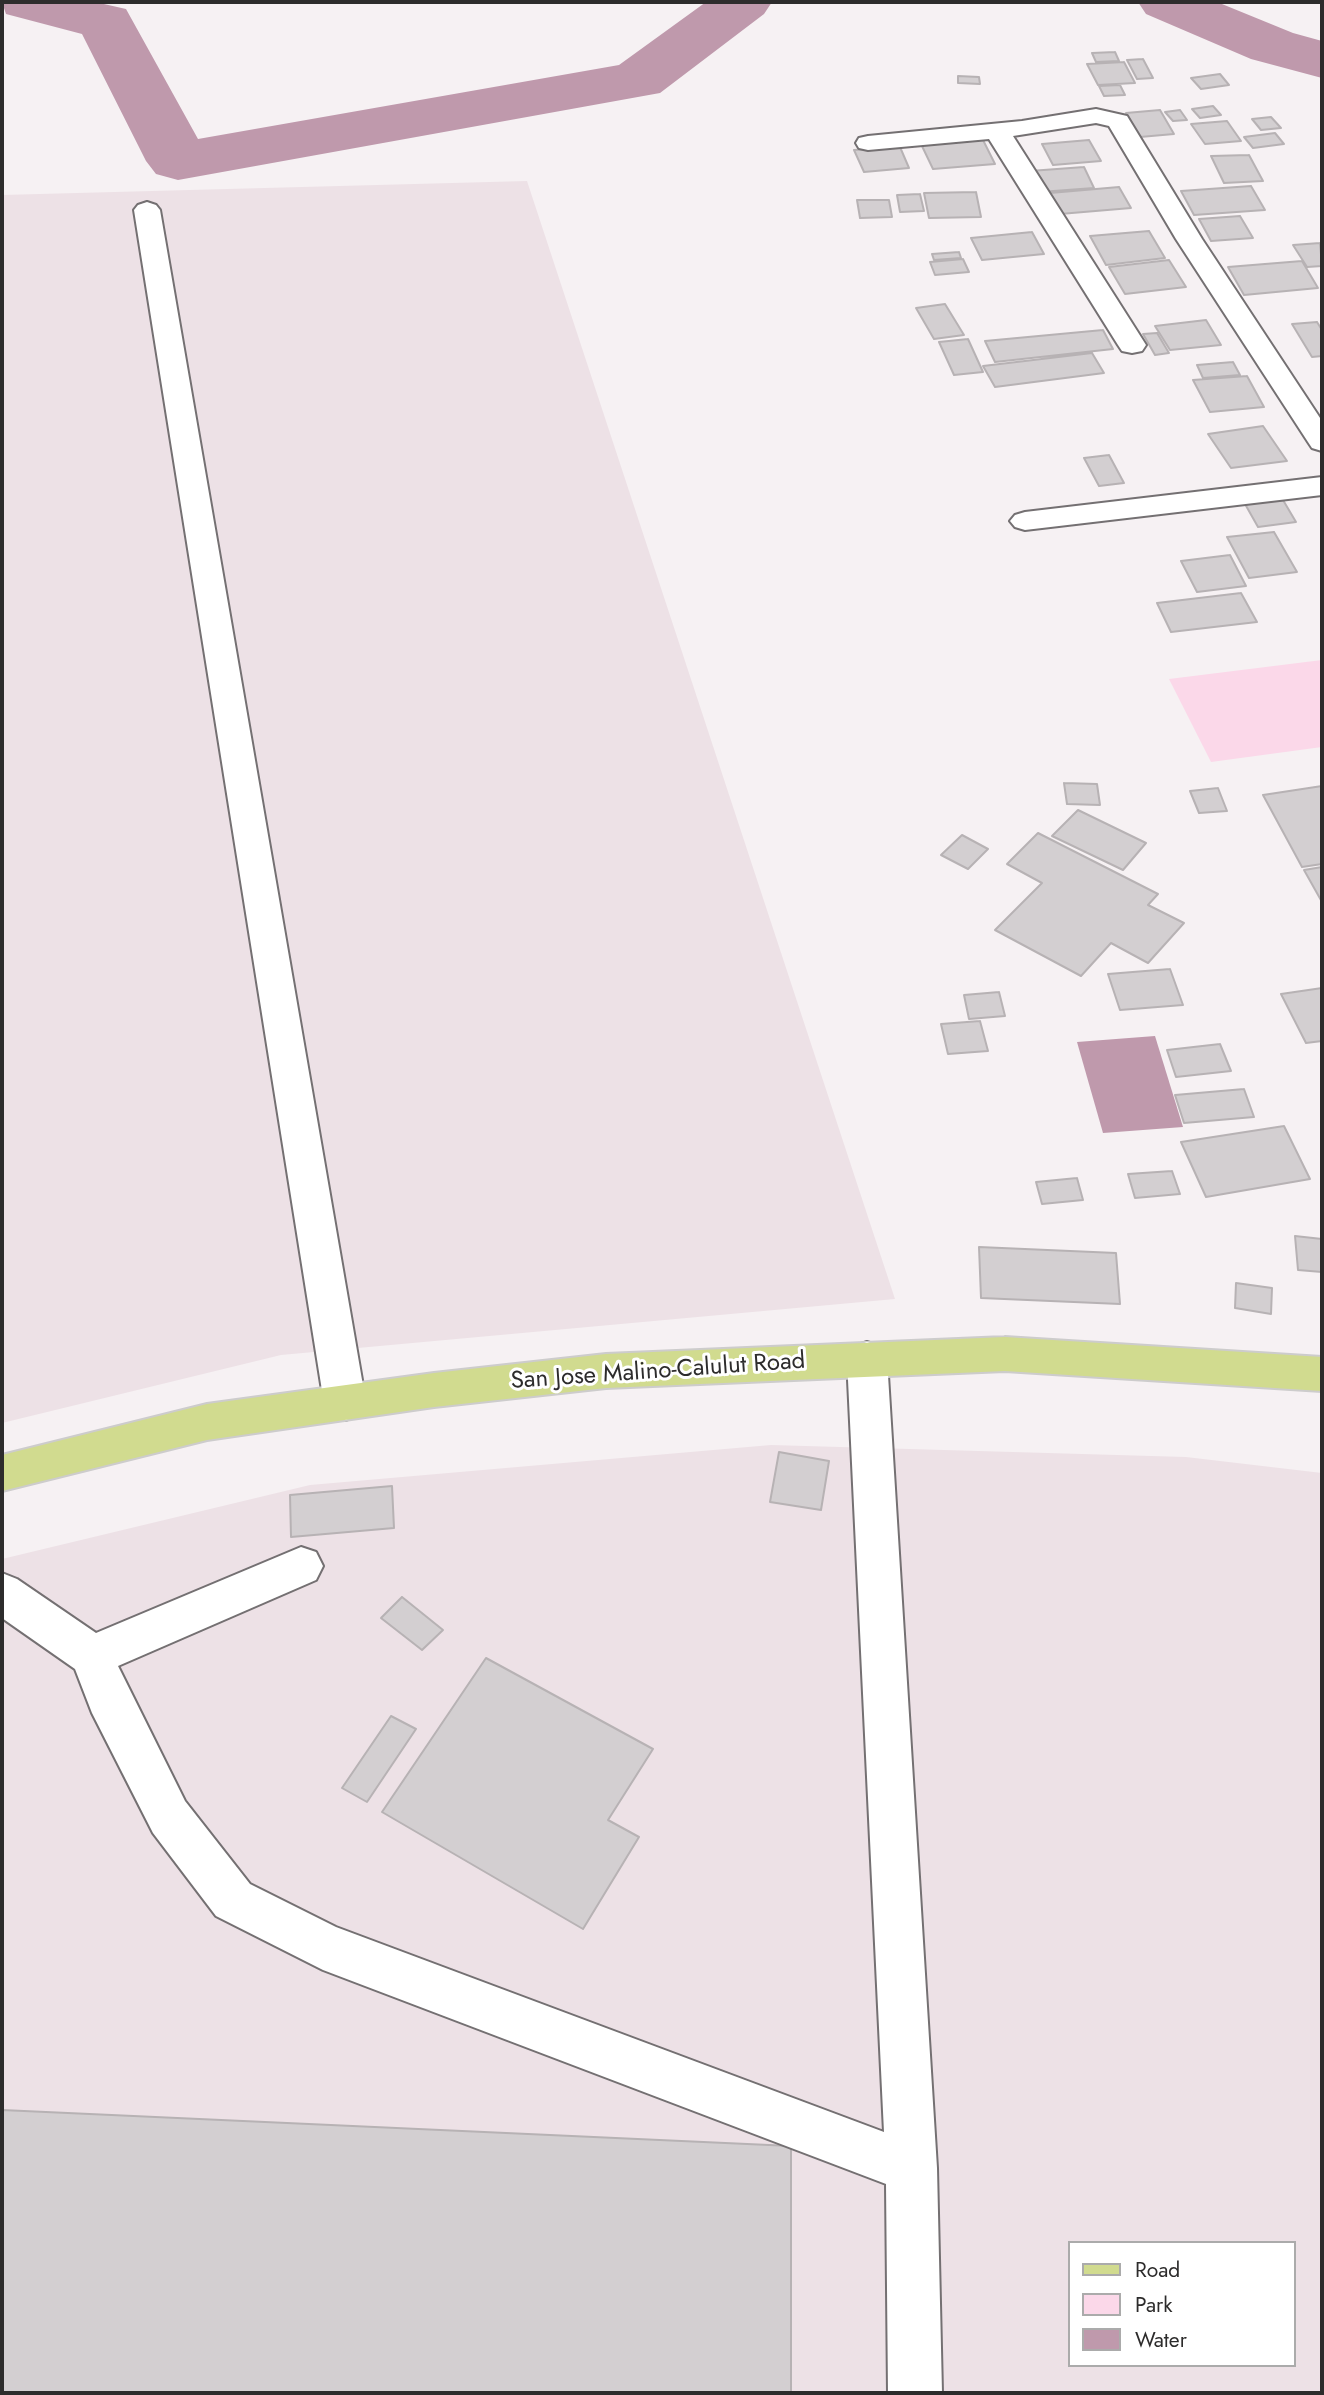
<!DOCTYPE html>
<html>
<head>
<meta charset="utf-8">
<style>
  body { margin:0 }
  #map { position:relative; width:1324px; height:2395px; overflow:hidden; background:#f6f1f3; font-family:Jost,sans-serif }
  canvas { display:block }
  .frame { position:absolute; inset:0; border:4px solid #2d2c2c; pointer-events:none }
  .legend { position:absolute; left:1068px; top:2241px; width:228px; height:126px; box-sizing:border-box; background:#fff; border:2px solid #ababab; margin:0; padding:9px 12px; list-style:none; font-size:21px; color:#2d2c2c }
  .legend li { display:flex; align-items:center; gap:14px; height:35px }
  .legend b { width:35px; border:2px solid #ababab }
</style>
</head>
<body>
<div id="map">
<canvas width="1324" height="2395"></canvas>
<div class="frame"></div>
<ul class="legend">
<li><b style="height:9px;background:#d1db8f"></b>Road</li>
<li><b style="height:19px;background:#fbd8e9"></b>Park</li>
<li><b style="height:19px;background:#bf99ac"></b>Water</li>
</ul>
</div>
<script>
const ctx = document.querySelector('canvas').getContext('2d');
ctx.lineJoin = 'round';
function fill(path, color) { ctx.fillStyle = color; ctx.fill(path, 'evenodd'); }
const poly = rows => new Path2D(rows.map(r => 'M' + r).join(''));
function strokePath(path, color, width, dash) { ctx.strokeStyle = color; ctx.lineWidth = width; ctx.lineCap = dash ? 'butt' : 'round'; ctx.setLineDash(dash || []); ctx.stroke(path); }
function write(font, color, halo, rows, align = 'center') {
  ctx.font = font + ' Jost,sans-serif'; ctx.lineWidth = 6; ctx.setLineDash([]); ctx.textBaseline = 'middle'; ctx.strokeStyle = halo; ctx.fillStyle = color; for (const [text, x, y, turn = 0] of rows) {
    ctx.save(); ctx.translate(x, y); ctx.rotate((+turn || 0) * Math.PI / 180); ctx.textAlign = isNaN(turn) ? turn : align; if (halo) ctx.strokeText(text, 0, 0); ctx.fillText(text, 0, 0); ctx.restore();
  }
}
fill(poly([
  [527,181,895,1299,281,1355,2,1423,2,195],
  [771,1445,1186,1457,1322,1473,1322,2393,2,2393,2,1559,310,1485],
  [1070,2243,1294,2243,1294,2365,1070,2365]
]), '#ede1e6');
fill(poly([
  [1322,660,1322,747,1211,762,1169,679]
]), '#fbd8e9');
fill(poly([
  [1155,1036,1183,1127,1103,1133,1077,1042]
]), '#bf99ac');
fill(poly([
  [2,2,95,2,126,9,198,139,619,65,706,2,772,2,764,14,660,93,178,180,156,174,146,161,82,34,6,14,2,2],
  [1138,2,1217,2,1293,33,1322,41,1322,78,1251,59,1146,14,1138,2]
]), '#bf99ac');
const building = poly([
  [1115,52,1119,61,1096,62,1092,53,1115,52],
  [1143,59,1153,78,1137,79,1127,60,1143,59],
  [1124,62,1135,83,1098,85,1087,64,1124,62],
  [1220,74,1229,85,1201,89,1191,78,1220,74],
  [958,76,979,77,980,84,958,83,958,76],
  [1120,85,1125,95,1104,96,1099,86,1120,85],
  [1213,106,1221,115,1200,118,1192,109,1213,106],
  [1160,110,1174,134,1140,137,1126,113,1160,110],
  [1180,110,1187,120,1173,121,1165,112,1180,110],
  [1271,117,1281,128,1261,130,1252,119,1271,117],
  [1227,121,1241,141,1205,144,1191,124,1227,121],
  [1275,133,1284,144,1253,148,1244,137,1275,133],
  [982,138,995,164,933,169,921,144,982,138],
  [1089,140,1101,161,1053,165,1042,144,1089,140],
  [900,147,909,168,864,172,854,150,900,147],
  [1249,155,1263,181,1224,183,1211,156,1249,155],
  [1084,167,1094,188,1040,192,1030,171,1084,167],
  [1251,186,1265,210,1194,215,1181,191,1251,186],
  [1119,187,1131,208,1060,214,1050,193,1119,187],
  [976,192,981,217,929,218,924,193,976,192],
  [920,194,924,211,900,212,897,195,920,194],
  [857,200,889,200,892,217,860,218,857,200],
  [1240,216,1253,238,1211,241,1199,219,1240,216],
  [1149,231,1165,258,1106,265,1090,236,1149,231],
  [1032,232,1044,254,982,260,971,238,1032,232],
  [1320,243,1322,266,1307,267,1293,245,1320,243],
  [959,252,961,258,934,260,932,254,959,252],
  [963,259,969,272,935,275,930,262,963,259],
  [1169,260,1186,287,1125,294,1109,267,1169,260],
  [1302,261,1318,288,1244,295,1228,267,1302,261],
  [945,304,964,335,934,339,916,308,945,304],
  [1206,320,1221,345,1170,350,1155,326,1206,320],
  [1317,322,1322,330,1322,356,1312,357,1292,324,1317,322],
  [1103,330,1113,349,995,362,985,341,1103,330],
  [1157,333,1169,353,1155,355,1143,334,1157,333],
  [968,339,983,372,954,375,939,342,968,339],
  [1092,353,1104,373,995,387,983,366,1092,353],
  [1233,362,1240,375,1203,378,1197,365,1233,362],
  [1247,376,1264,407,1210,412,1193,380,1247,376],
  [1263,426,1287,461,1231,468,1208,434,1263,426],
  [1109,455,1124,483,1099,486,1084,458,1109,455],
  [1283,500,1296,522,1258,527,1245,504,1283,500],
  [1274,532,1297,572,1249,578,1227,537,1274,532],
  [1230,555,1246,586,1197,592,1181,561,1230,555],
  [1241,593,1257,622,1171,632,1157,603,1241,593],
  [1064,783,1097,784,1100,805,1067,804,1064,783],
  [1322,786,1322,864,1302,867,1263,795,1322,786],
  [1218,788,1227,811,1199,813,1190,791,1218,788],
  [1078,810,1146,843,1123,870,1052,836,1078,810],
  [1038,833,1158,894,1148,905,1184,923,1148,963,1111,943,1081,976,995,930,1042,883,1007,864,1038,833],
  [962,835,988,849,968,869,941,855,962,835],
  [1322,867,1322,902,1304,870,1322,867],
  [1170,969,1183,1005,1120,1010,1108,974,1170,969],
  [1322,988,1322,1041,1306,1043,1281,994,1322,988],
  [999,992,1005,1016,969,1019,964,995,999,992],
  [980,1021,988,1051,948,1054,941,1024,980,1021],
  [1220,1044,1231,1071,1176,1077,1167,1050,1220,1044],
  [1244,1089,1254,1117,1184,1123,1175,1095,1244,1089],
  [1284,1126,1310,1179,1206,1197,1181,1142,1284,1126],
  [1172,1171,1180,1194,1135,1198,1128,1174,1172,1171],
  [1077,1178,1083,1200,1042,1204,1036,1182,1077,1178],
  [1295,1236,1322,1239,1322,1272,1298,1270,1295,1236],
  [979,1247,1116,1253,1120,1304,981,1298,979,1247],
  [1236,1283,1272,1288,1271,1314,1235,1308,1236,1283],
  [779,1452,829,1461,821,1510,770,1502,779,1452],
  [392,1486,394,1528,291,1537,290,1495,392,1486],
  [402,1597,443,1630,422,1650,381,1618,402,1597],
  [486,1658,653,1749,608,1820,639,1837,583,1929,382,1812,486,1658],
  [391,1716,416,1729,367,1802,342,1788,391,1716],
  [2,2110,791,2146,791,2393,2,2393,2,2110]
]);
fill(building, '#d3cfd1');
strokePath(building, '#b7b2b4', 2);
const minor = poly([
  [1096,109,1127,116,1130,121,1202,239,1322,421,1322,451,1312,448,1308,442,1176,239,1109,126,1096,123,1013,136,1146,345,1142,351,1132,353,1122,351,1118,345,989,139,868,150,859,148,856,143,859,138,868,136,1022,121,1096,109],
  [147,202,156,205,160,210,366,1403,360,1415,345,1420,330,1415,324,1403,134,210,138,205,147,202],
  [1322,477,1322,495,1025,530,1015,527,1010,521,1015,515,1025,512,1322,477],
  [867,1342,881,1347,887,1359,937,2168,942,2393,888,2393,886,2184,323,1970,216,1916,153,1833,92,1713,75,1669,2,1618,2,1573,17,1579,96,1633,301,1547,316,1552,323,1566,316,1580,118,1666,185,1801,250,1884,336,1927,884,2132,847,1359,853,1347,867,1342]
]);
const major = poly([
  [1005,1337,1322,1357,1322,1391,1005,1371,606,1388,434,1407,207,1440,2,1491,2,1455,207,1404,434,1373,606,1354,1005,1337]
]);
strokePath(minor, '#747072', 4);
strokePath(major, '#cdcccc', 4);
fill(minor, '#fff');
fill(major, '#d1db8f');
write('24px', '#2d2c2c', '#fff', [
  ["San Jose Malino-Calulut Road",658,1372,-4]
]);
</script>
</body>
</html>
